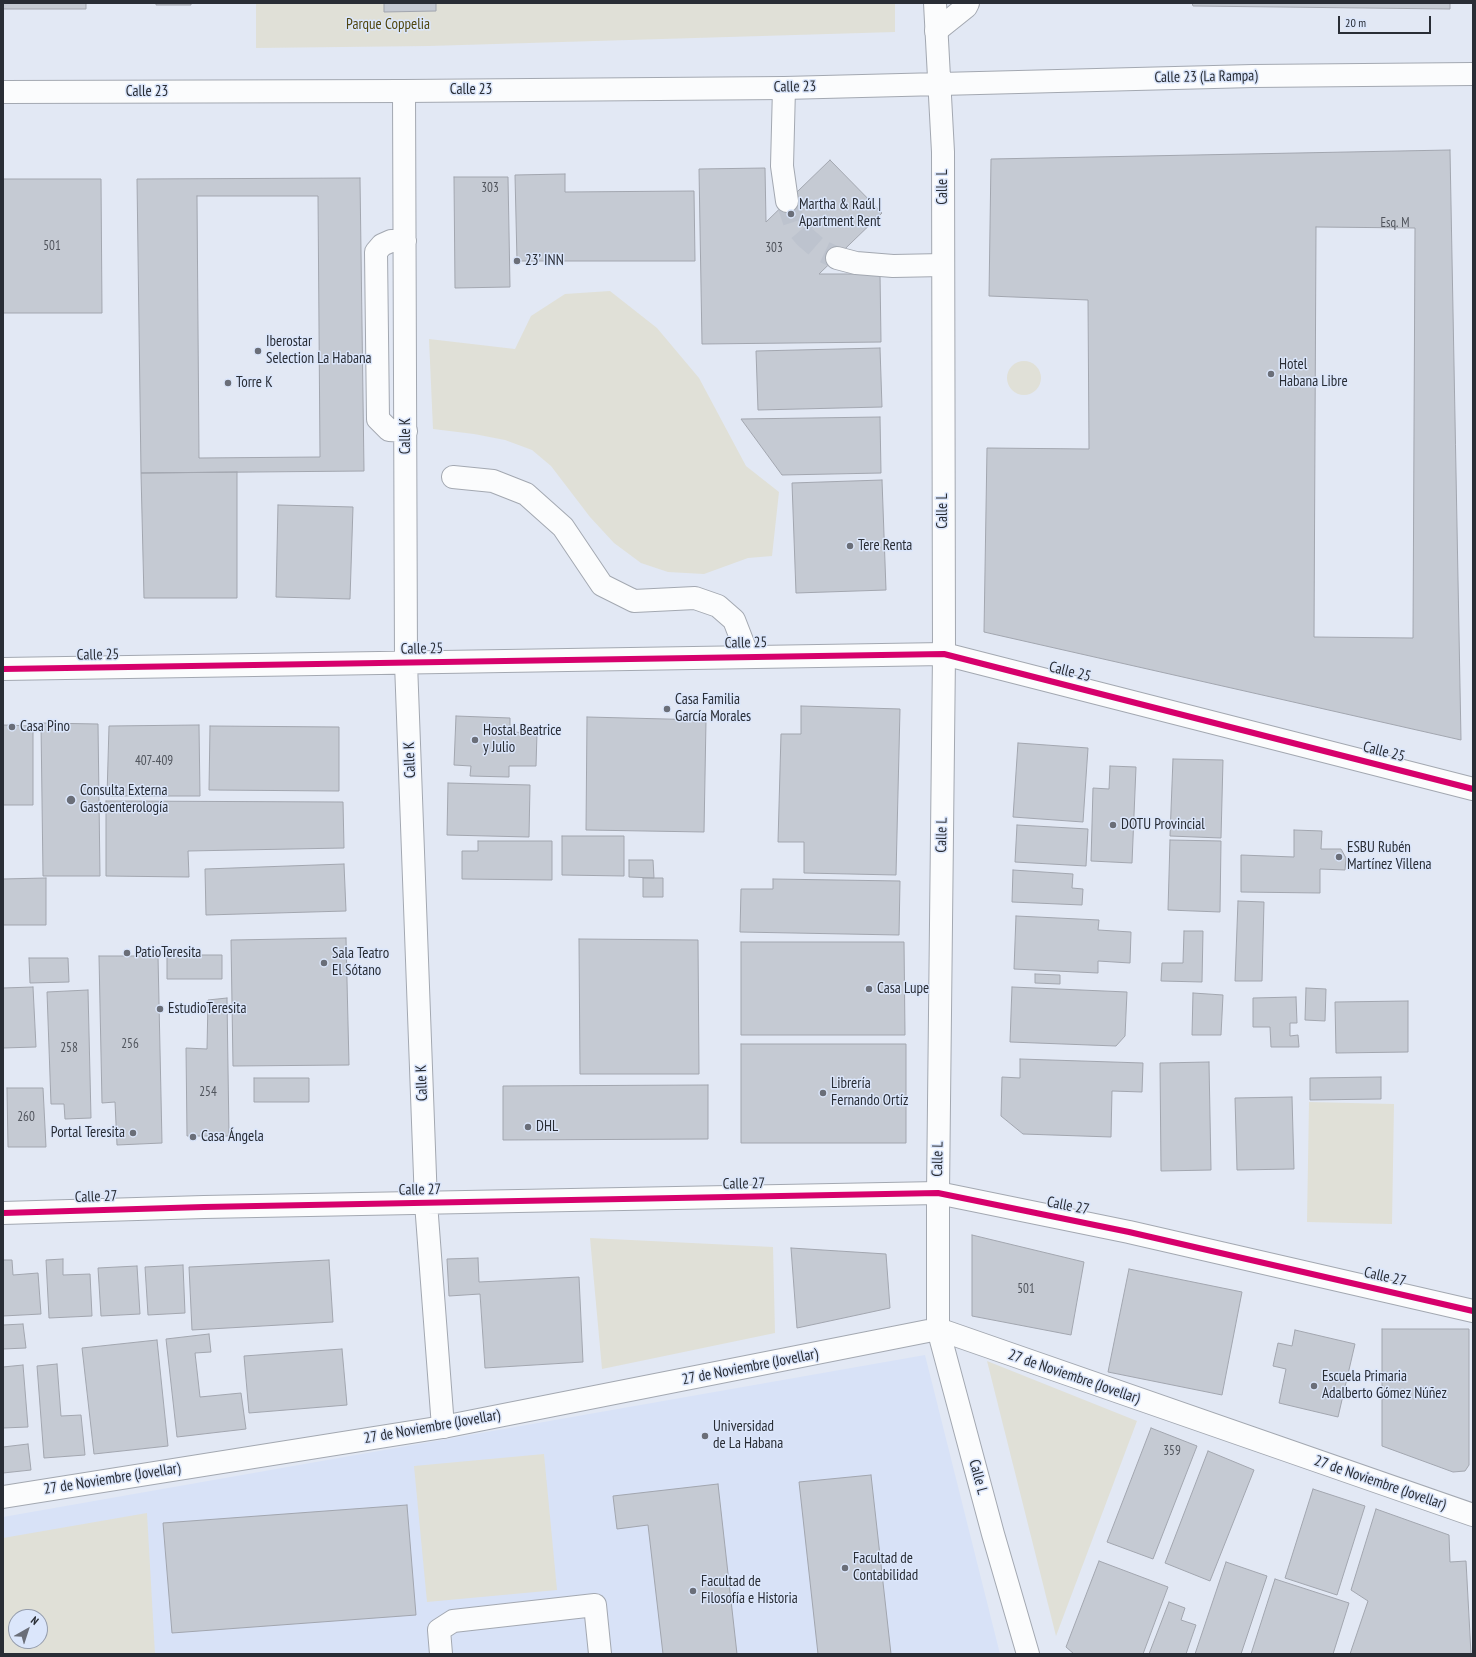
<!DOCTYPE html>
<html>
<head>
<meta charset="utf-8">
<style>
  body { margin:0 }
  #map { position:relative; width:1476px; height:1657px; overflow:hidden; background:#e2e8f4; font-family:"PT Sans Narrow",sans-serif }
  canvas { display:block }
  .frame { position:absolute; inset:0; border:4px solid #292d35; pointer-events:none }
  .north { position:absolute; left:8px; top:1609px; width:40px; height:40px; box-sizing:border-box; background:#dbe6fb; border:1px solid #949cac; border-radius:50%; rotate:39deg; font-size:11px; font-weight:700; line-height:16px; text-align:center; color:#292d35 }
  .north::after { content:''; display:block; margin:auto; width:14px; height:18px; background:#6a6e78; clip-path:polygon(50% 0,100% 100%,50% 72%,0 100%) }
  .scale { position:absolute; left:1338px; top:16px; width:93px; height:18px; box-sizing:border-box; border:2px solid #292d35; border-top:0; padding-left:5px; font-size:12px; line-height:14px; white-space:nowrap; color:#292d35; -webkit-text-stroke:3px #dbe6fb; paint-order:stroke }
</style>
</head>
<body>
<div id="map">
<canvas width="1476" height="1657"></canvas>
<div class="frame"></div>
<div class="north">N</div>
<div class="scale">20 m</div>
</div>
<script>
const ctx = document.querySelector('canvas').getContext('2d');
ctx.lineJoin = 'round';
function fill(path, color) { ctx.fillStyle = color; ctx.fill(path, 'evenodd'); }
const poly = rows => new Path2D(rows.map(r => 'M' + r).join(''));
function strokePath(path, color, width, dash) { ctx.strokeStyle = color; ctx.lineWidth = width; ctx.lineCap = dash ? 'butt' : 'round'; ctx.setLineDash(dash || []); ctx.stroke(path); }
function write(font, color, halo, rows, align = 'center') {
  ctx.font = font + ' "PT Sans Narrow",sans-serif'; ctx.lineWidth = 3; ctx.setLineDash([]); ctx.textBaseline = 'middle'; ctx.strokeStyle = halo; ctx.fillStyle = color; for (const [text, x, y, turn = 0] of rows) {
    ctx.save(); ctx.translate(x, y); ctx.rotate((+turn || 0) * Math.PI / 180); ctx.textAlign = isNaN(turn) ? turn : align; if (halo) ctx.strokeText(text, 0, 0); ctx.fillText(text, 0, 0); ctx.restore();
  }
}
fill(poly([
  [925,1355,1000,1654,3,1654,3,1517],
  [16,1617,40,1617,40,1641,16,1641]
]), '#d8e2f7');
fill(poly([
  [256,3,895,3,895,32,429,46,256,48],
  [610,291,657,328,699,378,746,466,779,492,772,556,748,558,704,574,668,572,641,563,614,543,590,517,551,466,532,450,505,440,474,434,433,429,429,339,515,349,531,316,565,294],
  '1007 378a17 17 0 1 1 34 0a17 17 0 1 1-34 0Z',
  [1309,1102,1394,1104,1392,1224,1307,1222],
  [590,1238,773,1247,775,1333,602,1369],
  [987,1361,1137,1421,1056,1636],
  [544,1454,557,1590,427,1602,414,1466],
  [147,1513,155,1654,3,1654,3,1538],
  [16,1617,40,1617,40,1641,16,1641]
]), '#e0e0d7');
const building = poly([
  [3,3,86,3,86,9,3,9,3,3],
  [156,3,191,3,191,5,156,5,156,3],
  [384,3,436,3,436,11,384,12,384,3],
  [1192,3,1450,3,1450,9,1193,6,1192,3],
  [1450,150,1461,740,984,632,987,448,1089,449,1088,300,989,296,991,159,1450,150],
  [830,160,882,213,819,274,880,274,881,342,702,344,699,169,765,168,766,222,830,160],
  [565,174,565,192,694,191,695,261,517,261,515,175,565,174],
  [454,177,508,177,510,287,455,288,454,177],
  [360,178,364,471,141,473,137,179,360,178],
  [3,179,101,179,102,313,3,313,3,179],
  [197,196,318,196,320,457,199,458,197,196],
  [1316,227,1415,228,1413,638,1314,637,1316,227],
  [880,348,882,407,758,410,756,351,880,348],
  [880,417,881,473,782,475,741,419,880,417],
  [237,472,237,598,144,598,141,473,237,472],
  [882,480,886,590,796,593,792,483,882,480],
  [278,505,353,507,350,599,276,597,278,505],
  [801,706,900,709,896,875,804,873,804,842,778,842,781,734,801,734,801,706],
  [456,716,510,718,510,732,537,733,536,766,509,766,509,777,470,776,471,766,454,765,456,716],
  [587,717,706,720,704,832,586,830,587,717],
  [41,723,98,724,100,876,43,876,41,723],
  [3,725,33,726,33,805,3,805,3,725],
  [199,725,200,796,107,796,109,726,199,725],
  [210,726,339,727,339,791,209,790,210,726],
  [1018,743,1088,748,1083,822,1013,817,1018,743],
  [1173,759,1223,760,1221,838,1170,836,1173,759],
  [1110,766,1136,767,1132,863,1091,861,1093,788,1109,789,1110,766],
  [448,783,530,785,529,837,447,835,448,783],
  [106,801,343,802,344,848,188,851,189,877,106,876,106,801],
  [1017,825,1088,829,1086,866,1015,862,1017,825],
  [1294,830,1322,831,1321,849,1341,849,1346,858,1345,870,1320,869,1320,893,1241,892,1241,855,1294,857,1294,830],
  [562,836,624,836,624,876,562,875,562,836],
  [1170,840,1221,841,1220,912,1168,910,1170,840],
  [478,841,552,841,552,880,462,879,462,851,478,851,478,841],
  [629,860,653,860,654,878,629,877,629,860],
  [344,864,346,911,206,915,205,869,344,864],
  [1013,870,1073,874,1072,888,1083,889,1082,905,1012,902,1013,870],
  [46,878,46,925,3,925,3,879,46,878],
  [643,878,663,878,663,897,643,897,643,878],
  [773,879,900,881,899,935,740,932,741,889,773,889,773,879],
  [1238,901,1264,902,1262,981,1235,981,1238,901],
  [1016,916,1099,920,1098,930,1131,932,1130,963,1098,961,1098,973,1014,969,1016,916],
  [1184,931,1203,931,1202,982,1161,981,1162,963,1183,963,1184,931],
  [346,938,349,1065,233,1066,231,940,346,938],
  [579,939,698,940,699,1074,580,1074,579,939],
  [741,942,904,942,905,1035,741,1035,741,942],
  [167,955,222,955,222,979,167,979,167,955],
  [99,956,158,956,162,1143,117,1145,115,1102,102,1103,99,956],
  [29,958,68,958,69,982,30,983,29,958],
  [1035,974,1060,975,1060,984,1035,983,1035,974],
  [33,987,36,1047,3,1048,3,988,33,987],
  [1012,987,1127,992,1125,1036,1116,1046,1010,1042,1012,987],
  [1306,988,1326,989,1325,1021,1305,1020,1306,988],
  [88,990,91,1118,65,1119,64,1104,51,1104,47,992,88,990],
  [1193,993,1223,995,1221,1035,1192,1035,1193,993],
  [1296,997,1297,1023,1290,1023,1290,1036,1298,1035,1299,1047,1271,1047,1270,1027,1253,1027,1253,998,1296,997],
  [227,998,229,1136,187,1136,186,1048,207,1049,208,1000,227,998],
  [1408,1001,1408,1052,1336,1053,1335,1002,1408,1001],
  [741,1044,906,1044,906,1143,741,1143,741,1044],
  [1020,1059,1143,1063,1142,1092,1112,1091,1111,1137,1023,1134,1001,1116,1002,1077,1020,1078,1020,1059],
  [1209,1062,1211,1170,1161,1171,1160,1063,1209,1062],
  [1381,1077,1381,1099,1310,1100,1310,1078,1381,1077],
  [254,1078,309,1078,309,1102,254,1102,254,1078],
  [708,1085,708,1139,503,1140,503,1086,708,1085],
  [7,1088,43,1088,46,1147,8,1147,7,1088],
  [1292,1097,1294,1169,1237,1170,1235,1098,1292,1097],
  [972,1235,1084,1262,1071,1335,972,1316,972,1235],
  [791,1248,886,1254,890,1308,797,1328,791,1248],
  [478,1258,479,1282,579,1277,583,1362,485,1368,480,1294,449,1296,447,1259,478,1258],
  [63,1259,63,1275,90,1274,92,1316,49,1318,46,1260,63,1259],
  [3,1260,12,1260,13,1275,38,1273,41,1314,3,1316,3,1260],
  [329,1260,333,1322,192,1330,189,1267,329,1260],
  [183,1265,185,1313,148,1315,145,1267,183,1265],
  [137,1266,140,1314,101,1316,98,1268,137,1266],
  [1129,1269,1242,1292,1222,1395,1108,1372,1129,1269],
  [23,1324,26,1348,3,1349,3,1325,23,1324],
  [1382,1329,1469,1329,1469,1465,1465,1471,1453,1472,1382,1446,1382,1329],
  [1295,1330,1355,1344,1338,1417,1279,1403,1286,1369,1273,1366,1278,1343,1292,1346,1295,1330],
  [209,1334,211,1352,195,1353,200,1397,241,1393,246,1429,177,1437,166,1339,209,1334],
  [157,1340,168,1446,94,1454,82,1348,157,1340],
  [342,1349,347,1405,249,1413,244,1356,342,1349],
  [57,1364,61,1416,81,1415,85,1455,44,1458,37,1366,57,1364],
  [23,1365,28,1427,3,1428,3,1367,23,1365],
  [1151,1428,1197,1446,1153,1559,1107,1542,1151,1428],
  [28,1444,31,1470,3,1473,3,1447,28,1444],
  [1208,1451,1254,1470,1210,1581,1165,1563,1208,1451],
  [871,1475,891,1654,818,1654,799,1482,871,1475],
  [718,1484,737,1654,663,1654,648,1525,617,1529,613,1496,718,1484],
  [1313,1489,1365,1506,1337,1595,1285,1578,1313,1489],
  [407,1505,416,1615,172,1633,163,1523,407,1505],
  [1376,1509,1449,1535,1450,1562,1466,1561,1471,1654,1350,1654,1368,1601,1351,1590,1376,1509],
  [1099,1561,1168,1587,1143,1654,1074,1654,1066,1647,1099,1561],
  [1226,1562,1267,1576,1241,1654,1195,1654,1226,1562],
  [1275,1579,1349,1603,1333,1654,1251,1654,1275,1579],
  [1169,1602,1185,1608,1181,1620,1196,1625,1186,1654,1149,1654,1169,1602]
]);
fill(building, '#c5cad3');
strokePath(building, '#a2a6af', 1);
strokePath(poly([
  [787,201,795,225,805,237,820,250,837,258]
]), '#bdc3ce', 22, [22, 11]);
const minor = poly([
  [936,31,966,7,968,3],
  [784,88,782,166,787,201],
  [404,91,406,663,426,1203,443,1427],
  [405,241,391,241,382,245,376,252,378,419,389,430,406,431],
  [837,258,856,263,893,266,943,265],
  [453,477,493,481,526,494,563,527,602,585,634,601,695,598,718,606,734,620,748,656],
  [3,669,944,654,1473,789],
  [3,1213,204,1207,938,1193,1129,1232,1473,1311],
  [938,1329,1473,1515],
  [441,1654,439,1630,453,1621,595,1605,600,1654]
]);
const major = poly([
  [935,3,943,152,944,654,938,1193,938,1329,993,1534,1028,1654],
  [3,92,404,91,784,88,1253,76,1473,74],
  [3,1497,443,1427,938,1329]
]);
strokePath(minor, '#a3a8b1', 24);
strokePath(major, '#a3a8b1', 24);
strokePath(minor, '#fbfcfd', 22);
strokePath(major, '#fbfcfd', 22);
strokePath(poly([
  [3,669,944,654,1473,789],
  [3,1213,204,1207,938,1193,1129,1232,1473,1311]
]), '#d6006c', 6);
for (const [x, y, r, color] of [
  [791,214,4,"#6a6e78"],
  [517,261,4,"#6a6e78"],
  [258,351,4,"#6a6e78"],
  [1271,374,4,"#6a6e78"],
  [228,383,4,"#6a6e78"],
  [850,546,4,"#6a6e78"],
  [667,709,4,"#6a6e78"],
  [12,727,4,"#6a6e78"],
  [475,740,4,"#6a6e78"],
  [71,800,5,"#6a6e78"],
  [1113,825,4,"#6a6e78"],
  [1339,857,4,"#6a6e78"],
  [127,953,4,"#6a6e78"],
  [324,963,4,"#6a6e78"],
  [869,989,4,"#6a6e78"],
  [160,1009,4,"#6a6e78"],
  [823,1093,4,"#6a6e78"],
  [528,1127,4,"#6a6e78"],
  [133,1133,4,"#6a6e78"],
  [193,1137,4,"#6a6e78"],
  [1314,1386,4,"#6a6e78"],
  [705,1436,4,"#6a6e78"],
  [845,1568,4,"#6a6e78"],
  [693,1591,4,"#6a6e78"]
]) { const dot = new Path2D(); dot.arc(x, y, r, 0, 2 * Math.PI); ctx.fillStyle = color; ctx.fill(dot); strokePath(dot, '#dbe6fb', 1.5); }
write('13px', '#50545c', null, [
  ["303",490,188],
  ["Esq. M",1395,223],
  ["501",52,246],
  ["303",774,248],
  ["407-409",154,761],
  ["256",130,1044],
  ["258",69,1048],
  ["254",208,1092],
  ["260",26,1117],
  ["501",1026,1289],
  ["359",1172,1451]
]);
write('15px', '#51460f', '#dbe6fb', [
  ["Parque Coppelia",388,25]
]);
write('15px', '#292d35', '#dbe6fb', [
  ["Calle 23 (La Rampa)",1206,77,-1],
  ["Calle 23",795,87,-1],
  ["Calle 23",471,90],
  ["Calle 23",147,92],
  ["Calle L",943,187,-90],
  ["Calle K",406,436,-90],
  ["Calle L",943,511,-90],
  ["Calle 25",746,643,-1],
  ["Calle 25",422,649,-1],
  ["Calle 25",98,655,-1],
  ["Calle 25",1070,672,14],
  ["Calle 25",1384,752,14],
  ["Calle K",410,760,-92],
  ["Calle L",942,835,-89],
  ["Calle K",422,1083,-92],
  ["Calle L",938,1159,-89],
  ["Calle 27",744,1184,-1],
  ["Calle 27",420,1190,-1],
  ["Calle 27",96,1197,-2],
  ["Calle 27",1068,1206,11],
  ["Calle 27",1385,1277,13],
  ["27 de Noviembre (Jovellar)",750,1367,-11],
  ["27 de Noviembre (Jovellar)",1074,1377,19],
  ["27 de Noviembre (Jovellar)",432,1427,-10],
  ["Calle L",978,1477,75],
  ["27 de Noviembre (Jovellar)",112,1479,-9],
  ["27 de Noviembre (Jovellar)",1380,1483,19]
]);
write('15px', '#292d35', '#dbe6fb', [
  ["Martha & Raúl |",799,205],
  ["Apartment Rent",799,222],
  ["23’ INN",525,261],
  ["Iberostar",266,342],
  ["Selection La Habana",266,359],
  ["Hotel",1279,365],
  ["Habana Libre",1279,382],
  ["Torre K",236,383],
  ["Tere Renta",858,546],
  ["Casa Familia",675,700],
  ["García Morales",675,717],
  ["Casa Pino",20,727],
  ["Hostal Beatrice",483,731],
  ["y Julio",483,748],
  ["Consulta Externa",80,791],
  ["Gastoenterología",80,808],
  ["DOTU Provincial",1121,825],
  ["ESBU Rubén",1347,848],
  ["Martínez Villena",1347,865],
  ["PatioTeresita",135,953],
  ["Sala Teatro",332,954],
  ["El Sótano",332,971],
  ["Casa Lupe",877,989],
  ["EstudioTeresita",168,1009],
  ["Librería",831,1084],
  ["Fernando Ortíz",831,1101],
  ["DHL",536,1127],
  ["Portal Teresita",125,1133,"right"],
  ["Casa Ángela",201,1137],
  ["Escuela Primaria",1322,1377],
  ["Adalberto Gómez Núñez",1322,1394],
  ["Universidad",713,1427],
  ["de La Habana",713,1444],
  ["Facultad de",853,1559],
  ["Contabilidad",853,1576],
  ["Facultad de",701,1582],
  ["Filosofía e Historia",701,1599]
], 'left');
</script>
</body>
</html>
